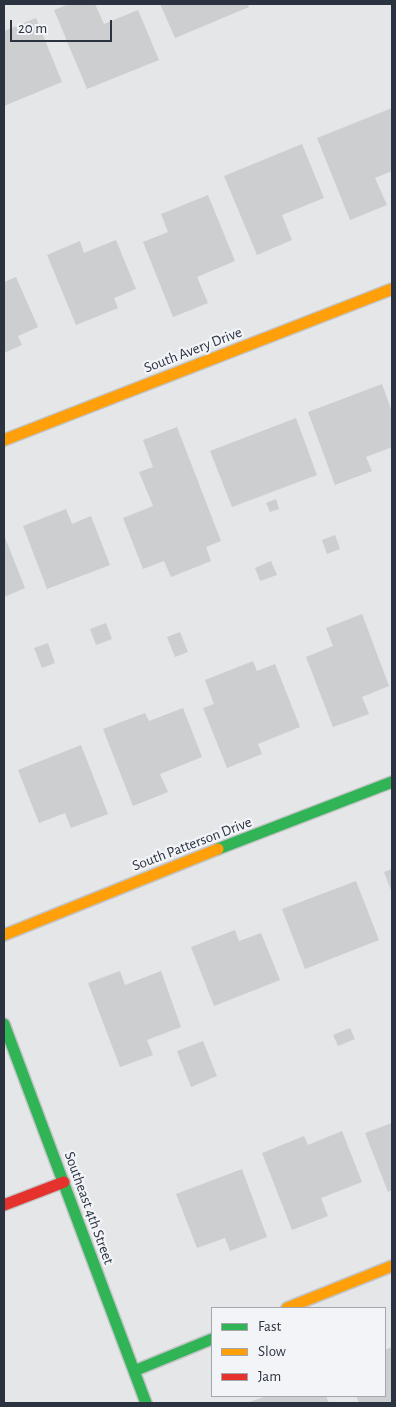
<!DOCTYPE html>
<html>
<head>
<meta charset="utf-8">
<style>
  body { margin:0 }
  #map { position:relative; width:396px; height:1407px; overflow:hidden; background:#e4e6e8; font-family:"Alegreya Sans",sans-serif }
  canvas { display:block }
  .frame { position:absolute; inset:0; border:5px solid #2b3341; pointer-events:none }
  .legend { position:absolute; left:211px; top:1307px; width:175px; height:90px; box-sizing:border-box; background:#f2f4f7; border:1px solid #a2a7ae; margin:0; padding:6px 9px; list-style:none; font-size:15px; color:#2b3341 }
  .legend li { display:flex; align-items:center; gap:10px; height:25px }
  .legend b { width:25px; border:1px solid #a2a7ae }
  .scale { position:absolute; left:10px; top:20px; width:102px; height:22px; box-sizing:border-box; border:2px solid #2b3341; border-top:0; padding-left:6px; font-size:15px; line-height:18px; white-space:nowrap; color:#2b3341; -webkit-text-stroke:4px #f2f4f7; paint-order:stroke }
</style>
</head>
<body>
<div id="map">
<canvas width="396" height="1407"></canvas>
<div class="frame"></div>
<ul class="legend">
<li><b style="height:6px;background:#30b455"></b>Fast</li>
<li><b style="height:6px;background:#ff9f0a"></b>Slow</li>
<li><b style="height:6px;background:#e5322d"></b>Jam</li>
</ul>
<div class="scale">20 m</div>
</div>
<script>
const ctx = document.querySelector('canvas').getContext('2d');
ctx.lineJoin = 'round';
function fill(path, color) { ctx.fillStyle = color; ctx.fill(path, 'evenodd'); }
const poly = rows => new Path2D(rows.map(r => 'M' + r).join(''));
function strokePath(path, color, width, dash) { ctx.strokeStyle = color; ctx.lineWidth = width; ctx.lineCap = dash ? 'butt' : 'round'; ctx.setLineDash(dash || []); ctx.stroke(path); }
function write(font, color, halo, rows, align = 'center') {
  ctx.font = font + ' "Alegreya Sans",sans-serif'; ctx.lineWidth = 4.5; ctx.setLineDash([]); ctx.textBaseline = 'middle'; ctx.strokeStyle = halo; ctx.fillStyle = color; for (const [text, x, y, turn = 0] of rows) {
    ctx.save(); ctx.translate(x, y); ctx.rotate((+turn || 0) * Math.PI / 180); ctx.textAlign = isNaN(turn) ? turn : align; if (halo) ctx.strokeText(text, 0, 0); ctx.fillText(text, 0, 0); ctx.restore();
  }
}
fill(poly([
  [69,4,95,4,104,24,138,10,159,60,87,89,54,10],
  [160,4,248,4,249,7,175,38],
  [36,18,62,82,4,106,4,31],
  [392,108,392,171,375,178,387,205,350,220,317,138],
  [302,144,324,198,282,215,292,240,257,255,224,176],
  [208,195,235,261,197,277,208,303,173,317,143,242,168,232,161,214],
  [116,240,136,289,114,298,118,308,76,325,47,255,80,241,84,253],
  [16,277,38,327,18,336,22,345,4,353,4,282],
  [382,384,392,412,392,447,366,457,372,471,335,485,308,412],
  [296,418,317,475,232,507,210,451],
  [177,427,221,541,206,547,211,561,171,577,164,561,143,569,123,518,153,506,139,472,153,467,143,440],
  [276,499,279,509,270,512,266,503],
  [66,509,72,524,91,516,110,565,47,589,23,526],
  [4,535,25,588,4,597],
  [335,535,340,549,327,554,322,540],
  [271,561,277,575,260,581,255,568],
  [362,614,389,686,362,697,369,714,333,727,306,657,333,646,326,628],
  [106,623,112,639,96,645,90,629],
  [180,632,188,652,175,657,167,637],
  [48,643,55,663,42,668,34,648],
  [253,661,257,671,275,664,300,727,258,744,262,754,227,768,203,708,214,704,205,680],
  [183,708,202,757,160,774,168,792,133,806,103,729,145,713,149,721],
  [81,745,108,814,71,828,65,813,39,823,18,770],
  [392,869,392,893,384,872],
  [356,881,379,940,305,969,282,909],
  [235,930,239,941,261,933,280,980,214,1006,191,947],
  [120,971,125,985,161,971,181,1027,147,1040,153,1055,120,1067,88,983],
  [350,1028,355,1039,338,1046,333,1035],
  [203,1041,217,1076,191,1087,177,1051],
  [392,1123,392,1190,388,1192,365,1133],
  [342,1131,362,1182,321,1198,328,1216,292,1230,262,1153,304,1136,308,1145],
  [242,1169,267,1237,230,1251,225,1238,197,1248,176,1194],
  [392,1347,392,1403,359,1403,356,1396,385,1396,385,1350],
  [266,1396,326,1396,329,1403,247,1403]
]), '#ccced0');
const fast = poly([
  [218,849,392,782],
  [4,1024,146,1403],
  [134,1371,212,1339]
]);
const slow = poly([
  [4,440,392,289],
  [4,935,218,849],
  [287,1308,392,1266]
]);
const jam = poly([
  [4,1205,64,1182]
]);
strokePath(fast, '#c2c4c6', 14);
strokePath(slow, '#c2c4c6', 14);
strokePath(jam, '#c2c4c6', 14);
strokePath(fast, '#30b455', 11);
strokePath(slow, '#ff9f0a', 11);
strokePath(jam, '#e5322d', 11);
write('15px', '#2b3341', '#f2f4f7', [
  ["South Avery Drive",193,350,-21],
  ["South Patterson Drive",192,844,-21],
  ["Southeast 4th Street",89,1208,70]
]);
</script>
</body>
</html>
